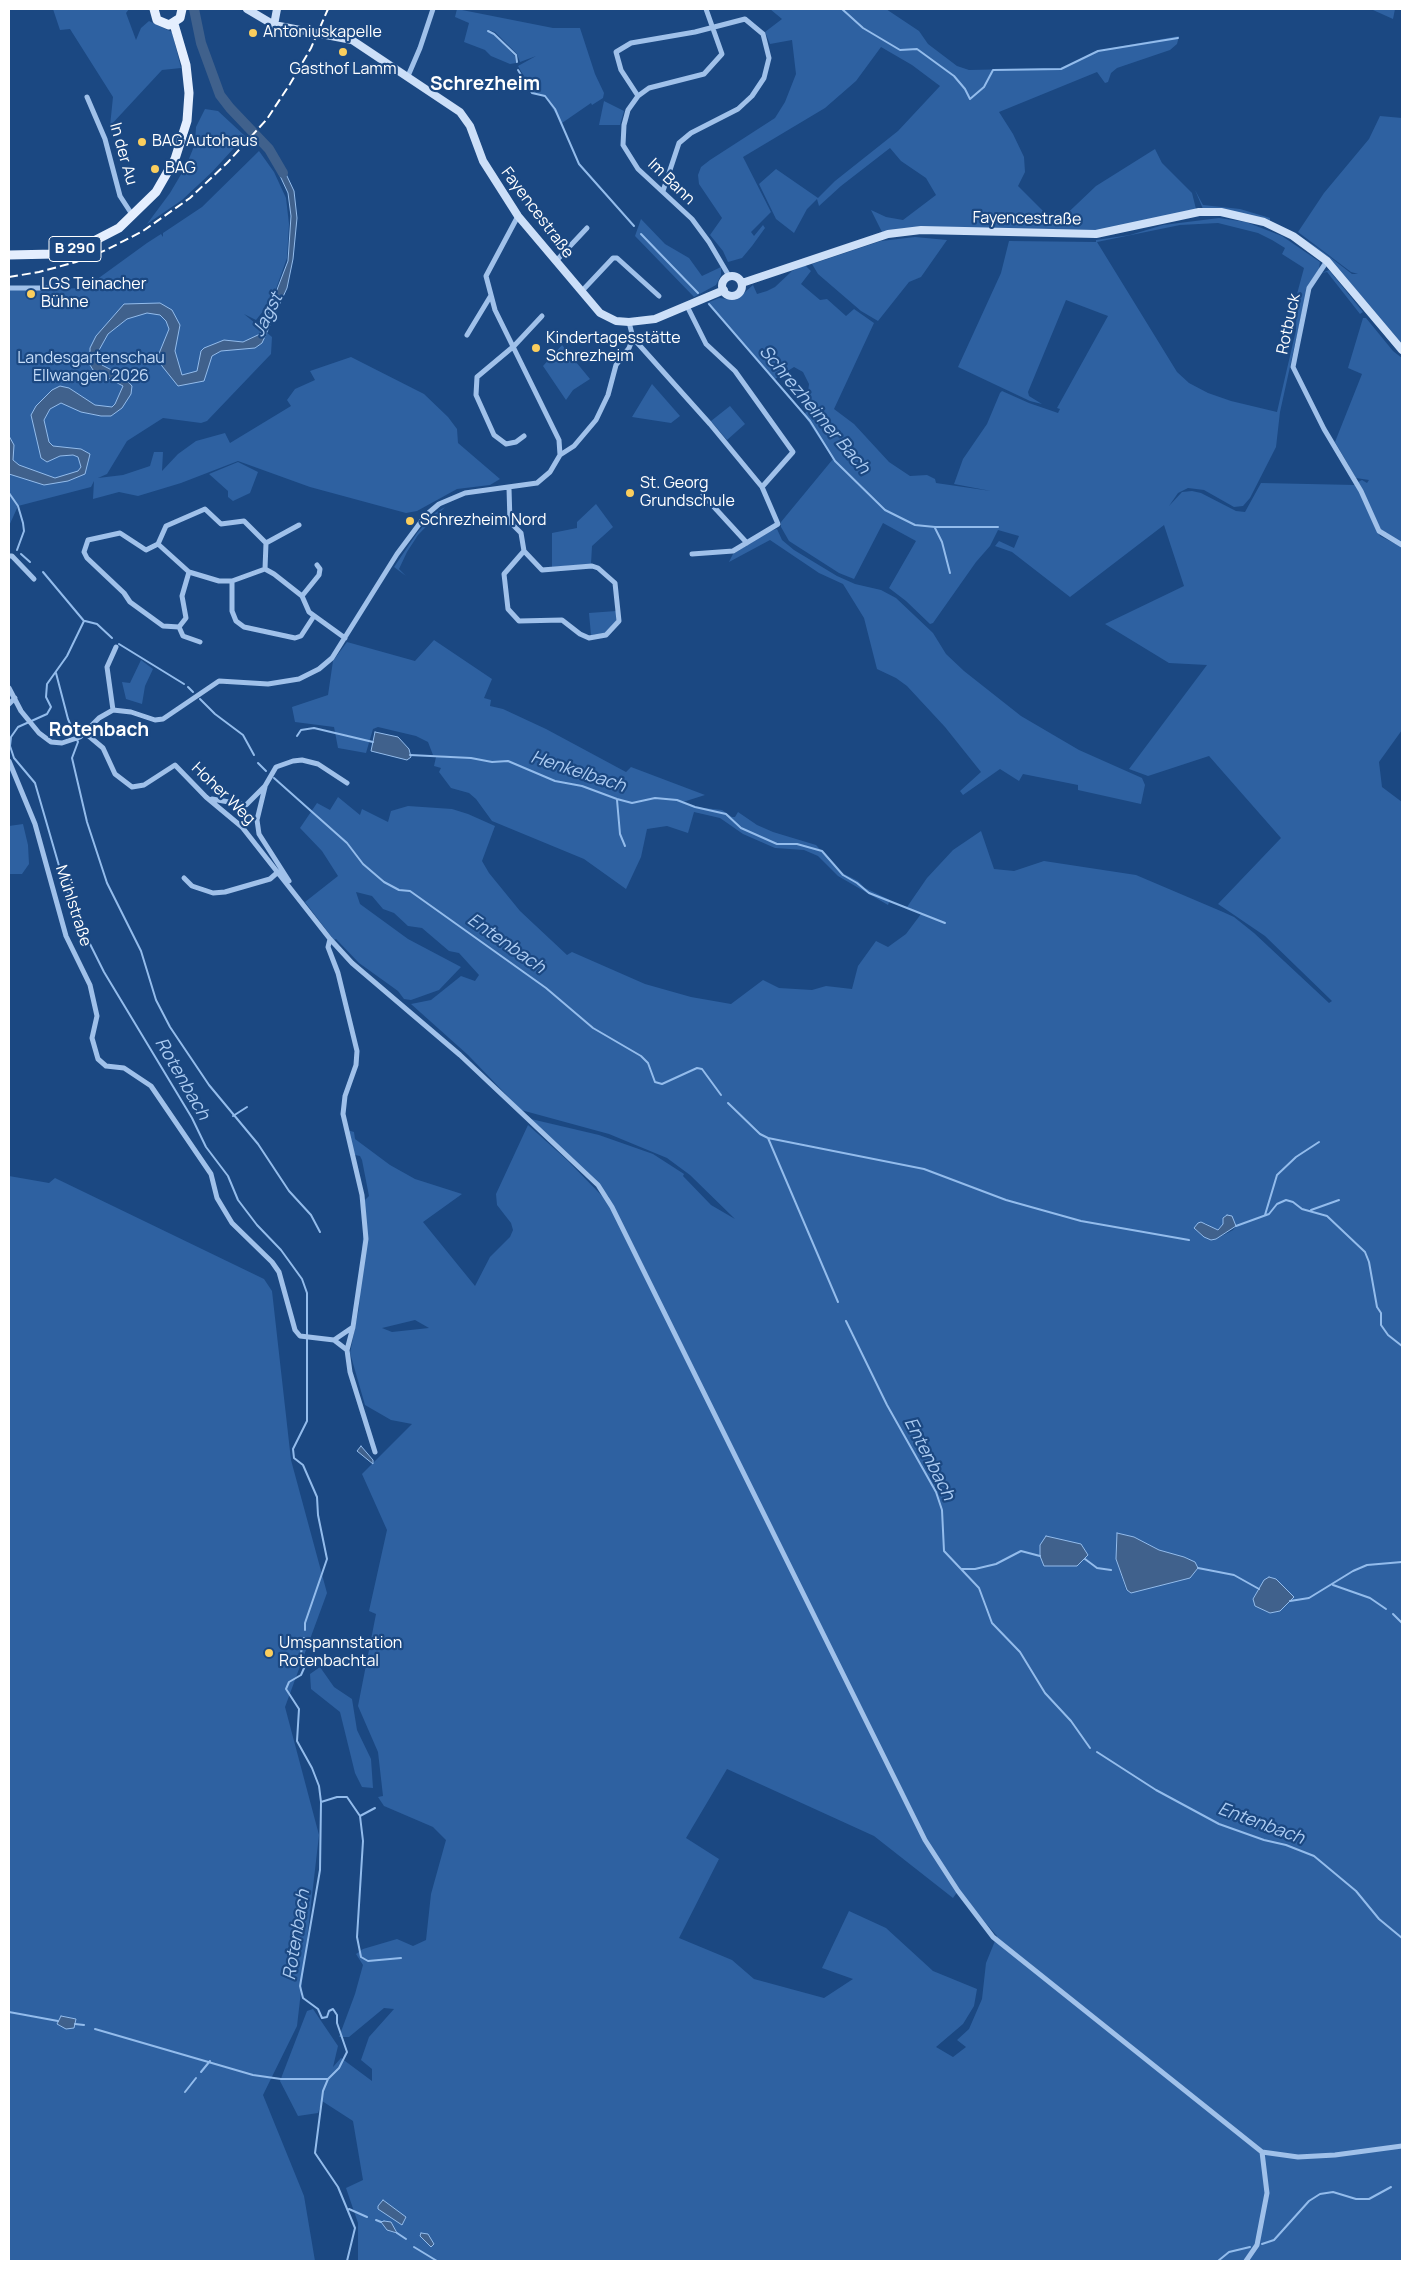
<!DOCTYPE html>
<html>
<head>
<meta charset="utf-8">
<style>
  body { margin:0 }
  #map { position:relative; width:1411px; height:2270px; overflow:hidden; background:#1b4882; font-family:Manrope,sans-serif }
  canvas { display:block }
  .frame { position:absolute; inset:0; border:10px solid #fff; pointer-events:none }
</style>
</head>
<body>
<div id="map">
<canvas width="1411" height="2270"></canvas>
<div class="frame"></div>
</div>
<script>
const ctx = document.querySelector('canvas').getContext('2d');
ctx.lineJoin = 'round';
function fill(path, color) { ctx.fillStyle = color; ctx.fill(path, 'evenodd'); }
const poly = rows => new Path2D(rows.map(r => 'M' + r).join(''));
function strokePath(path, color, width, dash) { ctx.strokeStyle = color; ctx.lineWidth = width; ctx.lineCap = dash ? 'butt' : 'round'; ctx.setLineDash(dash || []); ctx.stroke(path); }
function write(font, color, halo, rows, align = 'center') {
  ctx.font = font + ' Manrope,sans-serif'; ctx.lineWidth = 4.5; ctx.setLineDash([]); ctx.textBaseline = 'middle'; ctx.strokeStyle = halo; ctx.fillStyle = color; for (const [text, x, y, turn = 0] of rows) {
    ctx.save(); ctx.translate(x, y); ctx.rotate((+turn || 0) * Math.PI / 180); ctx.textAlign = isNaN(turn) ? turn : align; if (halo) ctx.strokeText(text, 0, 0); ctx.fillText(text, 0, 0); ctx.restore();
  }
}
fill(poly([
  [53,9,129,9,126,13,136,40,141,28,149,21,172,32,181,68,162,70,110,126,113,97,70,29,60,30],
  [457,9,553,28,580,28,595,74,604,93,603,98,592,105,591,103,562,123,545,97,533,92,518,66,536,56,520,62,517,54,495,32,489,30,515,56,516,63,510,64,491,56,485,50,464,42,469,23,455,17],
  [770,9,886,9,919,31,928,44,957,66,969,70,1063,68,1101,50,1179,36,1177,44,1170,50,1117,68,1111,73,1108,82,1105,83,1097,72,999,112,1013,134,1024,157,1025,172,1018,186,1056,224,1096,186,1155,149,1162,163,1192,193,1196,209,1095,232,1060,233,1058,229,1053,229,1052,233,928,228,905,228,882,232,871,210,886,217,903,220,936,195,926,178,901,161,890,148,841,186,819,206,817,199,807,209,794,233,776,219,759,184,776,169,818,198,835,181,898,131,940,86,912,65,881,47,856,81,825,108,743,157,771,212,751,232,754,236,763,225,765,228,752,246,742,258,728,262,723,251,710,235,722,218,699,184,698,175,701,167,710,160,775,118,785,102,796,74,792,40,770,44,765,32,782,19],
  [1373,9,1395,9,1393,19,1373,10],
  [604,101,624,111,620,125,599,125],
  [205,109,218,111,245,136,212,172,182,200,147,224,170,193,186,166,195,144,196,127],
  [1380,116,1402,118,1402,347,1371,312,1342,274,1298,237,1298,235,1318,248,1352,274,1358,274,1351,272,1298,232,1324,193,1369,139],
  [259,151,274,172,286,198,289,224,287,258,272,300,256,320,244,314,272,337,271,354,207,421,201,423,163,418,127,441,107,474,98,478,123,475,150,466,154,452,163,452,162,471,178,454,196,441,225,433,230,443,291,406,287,400,295,389,315,380,310,371,351,357,424,394,448,417,457,429,458,443,500,479,490,485,457,489,417,511,406,513,310,487,238,461,181,483,138,496,119,492,93,499,94,481,91,487,18,506,9,526,9,290,85,288,147,243,161,234,163,237,163,233,202,207],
  [1195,190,1203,205,1240,209,1270,218,1270,223,1203,209],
  [1219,218,1246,222,1282,236,1320,262,1319,269,1308,285,1280,412,1276,447,1250,498,1243,506,1234,507,1204,490,1188,488,1178,493,1169,506,1182,492,1192,491,1201,493,1236,511,1245,512,1261,483,1356,485,1380,536,1402,547,1402,730,1379,762,1382,787,1402,802,1402,2261,358,2261,358,2223,346,2188,363,2180,353,2121,322,2101,318,2113,298,2116,280,2081,307,2011,313,2009,338,2046,333,2067,341,2058,372,2081,372,2069,361,2060,369,2037,394,2009,384,2008,349,2037,339,2037,355,1994,363,1965,356,1954,363,1949,397,1939,413,1946,426,1940,431,1894,446,1840,433,1827,384,1806,378,1797,383,1796,378,1752,358,1706,376,1614,369,1611,387,1530,362,1474,412,1424,391,1420,365,1405,350,1353,359,1308,365,1200,369,1196,362,1160,360,1156,355,1155,347,1130,354,1132,355,1139,390,1165,415,1179,462,1194,423,1222,475,1286,490,1257,510,1237,513,1230,511,1223,497,1205,496,1194,528,1125,567,1160,606,1200,609,1197,531,1119,599,1135,653,1154,684,1174,683,1176,711,1205,735,1219,690,1175,667,1158,609,1134,521,1110,468,1055,411,1004,431,1000,461,976,475,981,479,975,459,953,449,951,422,928,408,926,394,913,383,909,372,896,356,892,360,904,408,939,461,967,439,990,411,1000,404,999,398,991,359,963,336,939,334,940,305,902,338,876,322,851,300,828,317,803,330,810,338,797,360,815,362,809,388,822,391,811,408,806,452,809,468,814,495,826,482,861,489,873,520,911,567,955,572,952,645,984,691,997,731,1004,763,980,779,988,812,990,826,986,852,989,858,966,876,941,888,947,906,934,921,914,907,907,927,878,953,850,981,831,994,869,1014,871,1044,861,1136,875,1223,912,1234,917,1254,933,1329,1003,1332,1001,1265,936,1218,904,1281,838,1209,756,1148,776,1129,769,1207,665,1169,663,1105,624,1184,586,1164,525,1070,597,1012,552,995,546,999,541,1014,548,1019,536,998,530,990,546,976,562,933,623,930,624,906,601,889,588,916,541,883,523,854,579,839,573,789,541,781,527,781,522,833,459,804,415,811,405,807,400,809,384,803,372,794,367,775,379,707,303,719,298,736,300,753,285,757,294,767,291,775,287,792,271,805,265,811,271,801,284,820,300,827,299,846,316,854,309,874,323,834,409,854,424,889,462,910,476,927,475,935,479,936,483,991,491,954,484,963,459,987,424,1000,393,1002,391,1029,403,1058,413,1060,409,1057,408,1108,316,1066,300,1028,392,1029,396,1042,404,1030,401,958,367,1001,273,1009,241,1096,242,1096,240,1130,235,1163,225],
  [1218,223,1258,233,1272,240,1285,248,1282,254,1304,268,1297,294,1296,330,1277,412,1231,401,1208,393,1189,383,1177,372,1097,242,1180,225],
  [1234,1222,1236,1226,1233,1230,1216,1239,1204,1237,1194,1228,1205,1223,1217,1230,1223,1224],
  [415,1320,429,1328,392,1332,382,1328],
  [1117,1533,1134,1537,1159,1550,1195,1562,1163,1584,1131,1592,1126,1590,1116,1559],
  [1040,1545,1088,1555,1077,1566,1044,1566],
  [727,1769,874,1836,953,1898,958,1891,997,1936,986,1963,982,1999,969,2029,957,2040,966,2047,953,2057,936,2047,963,2024,974,2006,977,1989,933,1971,886,1928,849,1911,822,1968,853,1979,824,1998,754,1979,732,1960,679,1938,719,1859,686,1838],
  [641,219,665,244,689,258,702,276,721,267,721,275,716,285,694,297,635,236],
  [915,237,947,240,921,277,909,282,878,321,861,311,818,274,812,264,881,241],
  [1329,270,1363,312,1360,314,1327,272,1322,273],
  [1363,318,1366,318,1393,351,1402,358,1402,543,1380,529,1358,482,1362,480,1367,483,1369,480,1356,478,1335,442,1362,374,1348,368],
  [562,345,590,379,573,390,566,400,543,366],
  [652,384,680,416,671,423,632,417],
  [730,406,745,424,727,440,711,421],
  [238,462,258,472,250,493,233,501,228,497,228,491,209,474],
  [596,504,613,527,592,546,591,564,552,567,552,533,577,528,577,522],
  [445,507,418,535,407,552,399,569,406,576,394,567,417,533,435,513],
  [777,529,782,540,794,550,837,576,855,584,881,590,896,598,933,633,946,654,964,671,1021,716,1079,750,1142,778,1145,785,1141,804,1078,790,1078,785,1023,774,1019,781,1000,769,963,795,960,791,981,772,945,727,907,686,896,678,877,669,864,618,843,584,819,573,770,540,729,562,733,554,770,531],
  [616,611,617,620,605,633,591,635,589,613],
  [434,640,492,679,484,698,491,700,490,706,503,709,546,729,626,772,631,767,705,795,683,802,695,807,722,810,732,817,735,817,738,812,757,825,773,832,816,845,842,873,858,881,865,888,890,900,888,905,838,876,818,856,804,850,775,848,743,834,720,818,694,812,688,833,667,826,647,829,641,857,626,889,584,859,492,821,476,799,469,793,451,788,439,772,441,768,434,766,436,757,454,757,433,755,428,742,416,736,378,727,373,729,366,753,338,748,334,727,295,722,292,707,328,695,333,661,347,642,415,661],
  [141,660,153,669,145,686,142,704,126,699,122,682,130,683],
  [23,824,28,845,29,864,22,874,9,874,9,826],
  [9,1176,49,1183,55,1178,264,1279,272,1291,291,1460,327,1593,285,1707,319,1835,297,2026,263,2095,304,2196,315,2261,9,2261],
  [320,1667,334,1687,352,1699,357,1730,371,1759,373,1788,362,1787,355,1773,340,1712,311,1689,310,1674]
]), '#2e61a1');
const water = poly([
  [279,159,294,191,297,218,293,259,287,288,262,343,255,348,221,351,212,356,204,381,178,386,162,366,158,356,169,329,166,321,160,315,147,313,127,319,108,334,98,352,98,358,102,365,123,376,132,386,131,394,122,408,111,416,101,416,81,412,61,403,50,409,44,420,49,442,53,446,81,449,90,454,85,474,68,481,44,485,9,474,9,436,14,445,13,460,19,465,55,478,78,471,81,467,78,457,73,455,60,456,47,462,41,458,31,415,36,406,52,390,60,386,69,388,95,405,112,407,115,404,123,386,93,370,90,365,90,348,96,336,124,304,160,303,172,310,180,325,175,351,182,375,197,371,201,351,204,348,224,340,243,342,260,334,288,261,291,216,288,193,275,165,279,159],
  [375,732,398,737,409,749,411,757,407,760,371,751,375,732],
  [1227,1215,1232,1216,1236,1226,1216,1239,1211,1240,1204,1237,1194,1228,1198,1223,1201,1222,1218,1230,1223,1224,1223,1218,1227,1215],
  [361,1446,373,1460,373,1464,357,1451,361,1446],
  [1117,1533,1134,1537,1159,1550,1184,1557,1195,1562,1198,1568,1190,1578,1131,1593,1127,1590,1116,1559,1117,1533],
  [1046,1536,1081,1544,1088,1555,1077,1566,1044,1566,1040,1556,1040,1545,1046,1536],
  [1269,1577,1276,1579,1294,1597,1280,1611,1270,1613,1255,1606,1253,1599,1264,1580,1269,1577],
  [61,2016,76,2019,74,2028,66,2029,57,2024,61,2016],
  [383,2200,406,2217,402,2225,378,2209,378,2206,383,2200],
  [384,2221,391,2222,397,2233,387,2230,381,2222,384,2221],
  [421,2233,428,2234,434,2244,431,2247,420,2236,421,2233]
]);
fill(water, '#40618c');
strokePath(water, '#93bcec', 1);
strokePath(poly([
  [842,9,863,28,900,50,917,49,954,76,965,89,970,99,984,87,993,70,1061,69,1098,51,1178,38],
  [488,31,494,34,516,55,517,62],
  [518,70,532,93,545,96,555,109,579,164,634,226],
  [641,234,698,293],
  [709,304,810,421,835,461,885,510,915,525,935,527,998,527],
  [9,493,18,506,23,523,24,531,17,550],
  [935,528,942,542,950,573],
  [21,554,30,562],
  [43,572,84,621,67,656,47,684,46,697,51,707,47,714,18,727,11,737,10,746,14,758,35,783,64,883,82,928,104,972,192,1118,206,1147,228,1176,238,1200,257,1225,281,1250,302,1279,307,1293,307,1421,293,1449,294,1458,303,1465,317,1497,318,1515,327,1559,305,1623,305,1630],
  [85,621,97,624,112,638],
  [119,644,184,684],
  [56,673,68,719,78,742,72,758,87,822,107,883,141,951,156,1000,170,1027,209,1085,258,1144,289,1191,311,1215,320,1232],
  [188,687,193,692],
  [200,699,215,714,243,735,254,755],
  [297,736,301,730,314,728,373,742],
  [410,755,471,758,492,762,508,761,555,781,582,786,617,799,632,803,655,798,677,800,695,807,726,814,741,828,777,844,797,844,822,851,843,875,857,883,869,893,945,923],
  [258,763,266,771],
  [274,778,347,843,363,864,384,882,399,890,410,891,546,988,593,1028,641,1056,648,1063,655,1082,662,1084,697,1068,702,1069,721,1095],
  [617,800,620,834,625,846],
  [728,1103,760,1134,768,1138,838,1302],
  [233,1116,247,1107],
  [768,1138,924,1169,1006,1200,1081,1221,1189,1240],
  [1311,1210,1339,1200],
  [1265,1215,1277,1175,1296,1157,1319,1142],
  [1236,1226,1269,1214,1277,1204,1286,1200,1293,1202,1302,1209,1327,1216,1365,1252,1369,1262,1377,1307,1381,1313,1381,1325,1388,1335,1402,1346],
  [846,1321,887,1405,936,1492,942,1510,944,1551,979,1588,992,1623,1020,1652,1045,1693,1071,1721,1090,1748],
  [1085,1559,1097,1568,1111,1570],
  [1198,1568,1234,1575,1259,1589],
  [961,1569,975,1569,996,1564,1021,1551,1040,1556],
  [1333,1585,1370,1598,1386,1609],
  [1290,1601,1309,1598,1353,1571,1367,1565,1402,1562],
  [1393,1614,1402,1623],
  [304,1638,301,1653,305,1666,301,1675,289,1682,286,1689,299,1709,297,1741,312,1768,319,1786,321,1802,320,1870,300,1986,303,1998,318,2009,322,2018,327,2017,329,2011,333,2009,337,2015,337,2023,347,2052,339,2068,328,2079,323,2091,315,2153,338,2187,355,2228,347,2261],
  [1097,1752,1156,1790,1219,1824,1264,1840,1286,1845,1314,1856,1356,1891,1379,1919,1402,1938],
  [321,1802,337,1797,347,1797,360,1816,363,1841,357,1937,361,1957,368,1961,401,1958],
  [360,1816,375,1808],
  [9,2012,58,2021],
  [75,2024,84,2025],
  [95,2029,253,2075,281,2079,328,2079],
  [201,2072,210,2061],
  [185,2092,196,2078],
  [349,2209,367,2217],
  [376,2220,381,2222],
  [397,2233,406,2239],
  [1262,2244,1274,2240,1309,2201,1320,2194,1333,2192,1356,2199,1369,2199,1391,2187],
  [414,2247,437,2261],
  [1218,2261,1229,2252,1250,2247]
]), '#93bcec', 2);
strokePath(poly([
  [194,9,201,43,220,95,230,108,269,149,283,173]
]), '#40618c', 10);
strokePath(poly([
  [706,9,722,54,704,74,649,88,638,96,628,110,624,125,623,145,638,169,692,219,709,242,729,276],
  [408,76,420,48,433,9],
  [638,96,621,70,616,52,631,43,695,32,745,19,763,34,769,58,764,78,752,96,738,109,691,133,679,143,663,191],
  [87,97,105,139,120,196,133,216],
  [556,261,587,228],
  [1327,261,1309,288,1293,367,1324,429,1361,491,1379,531,1402,545],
  [9,288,48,288],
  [581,292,613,258,617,258,659,296],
  [687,306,706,344,735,371,793,452,762,487],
  [629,322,633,338,710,424,762,487,778,524,733,551,692,554],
  [467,335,490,297],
  [524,436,516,442,506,444,494,435,476,395,477,377,514,346,542,316],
  [560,455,574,446,596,420,608,395,616,365,629,348,633,338],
  [509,488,510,522,521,533,524,551,542,570,592,566,598,568,615,583,619,621,606,635,589,638,580,634,562,620,519,621,508,609,504,574,524,551],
  [703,495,747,543],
  [266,543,299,525],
  [158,544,146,550,120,533,88,540,84,552,87,558,124,593,130,602,163,626,179,627,186,618,182,596,189,572],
  [158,544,189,572,219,581,232,581,265,569,274,574,302,596,309,612,345,638],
  [158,544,166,526,205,509,221,524,244,521,266,543,265,569],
  [9,556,12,556,34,579],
  [232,581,232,611,236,621,244,627,295,638,301,636,314,616],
  [302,596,319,575,320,569,317,565],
  [179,627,183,636,200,642],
  [9,688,21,711,39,733,51,742,62,743,80,737,99,718,113,710,131,712,155,720,163,719,219,681,268,684,299,679,319,669,332,658,397,554,426,515,439,504,465,493,537,483,550,472,560,455,559,440,495,310,486,276,518,216],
  [9,704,15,698],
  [113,710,107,667,116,647],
  [84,732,103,748,115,774,132,787,144,785,175,765,206,797,242,827,330,939,352,963,460,1055,598,1185,612,1207,663,1310,925,1840,958,1891,993,1937,1262,2152],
  [9,761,35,824,66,936,90,985,97,1016,92,1038,98,1059,106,1066,124,1068,151,1086,211,1174,217,1198,232,1223,272,1262,279,1272,295,1330,300,1336,334,1340,347,1350,350,1372,375,1452],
  [265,787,257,820,259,834,289,881],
  [212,799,246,805,265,786,276,767,293,761,302,760,318,764,347,783],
  [184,878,192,886,213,893,225,892,270,879,278,872],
  [330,939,328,947,338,973,357,1051,356,1065,345,1096,343,1114,362,1195,366,1239,353,1327,334,1340],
  [347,1350,353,1327],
  [1246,2261,1257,2245,1267,2193,1262,2152,1298,2157,1335,2155,1402,2146]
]), '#a0c1ea', 5);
strokePath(poly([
  [247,9,274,25,352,40,460,112,470,126,483,161,518,216,600,313,616,321,629,322,655,319,724,290],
  [274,25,277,9],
  '722 286a10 10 0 1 1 20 0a10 10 0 1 1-20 0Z',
  [742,283,888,234,921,230,1096,234,1199,212,1221,212,1264,222,1293,236,1327,261,1402,350]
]), '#ccdff8', 8);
strokePath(poly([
  [154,9,157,20,169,25,180,18,182,9],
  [9,255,54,254,72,250,90,243,119,228,156,192,175,159,187,121,189,93,186,65,174,24]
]), '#e4eefe', 9);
strokePath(poly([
  [9,277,39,272,76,262,106,250,143,231,190,198,228,162,267,119,290,84,311,48,328,9]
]), '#fff', 2, [9, 4]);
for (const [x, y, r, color] of [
  [253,33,5,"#fbce5d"],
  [343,52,5,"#fbce5d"],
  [142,142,5,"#fbce5d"],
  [155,169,5,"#fbce5d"],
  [31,294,5,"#fbce5d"],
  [536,348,5,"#fbce5d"],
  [630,493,5,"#fbce5d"],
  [410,521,5,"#fbce5d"],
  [269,1653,5,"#fbce5d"]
]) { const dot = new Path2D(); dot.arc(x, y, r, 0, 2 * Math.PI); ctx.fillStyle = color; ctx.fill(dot); strokePath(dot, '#1b4882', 2); }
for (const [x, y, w] of [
  [75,249,52]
]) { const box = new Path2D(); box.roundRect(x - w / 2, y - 12.5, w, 25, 4); ctx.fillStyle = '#1b4882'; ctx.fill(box); strokePath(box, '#fff', 1); }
write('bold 15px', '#fff', null, [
  ["B 290",75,249]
]);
write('16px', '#fff', '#1b4882', [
  ["Antoniuskapelle",263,33],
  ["Gasthof Lamm",343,70,"center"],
  ["BAG Autohaus",152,142],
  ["BAG",165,169],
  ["LGS Teinacher",41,285],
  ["Bühne",41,303],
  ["Kindertagesstätte",546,339],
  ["Schrezheim",546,357],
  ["St. Georg",640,484],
  ["Grundschule",640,502],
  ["Schrezheim Nord",420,521],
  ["Umspannstation",279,1644],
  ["Rotenbachtal",279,1662]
], 'left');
write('16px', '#fff', '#1b4882', [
  ["In der Au",123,154,74],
  ["Im Bann",671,182,44],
  ["Fayencestraße",537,213,53],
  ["Fayencestraße",1027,219,1],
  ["Rotbuck",1289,324,-78],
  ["Hoher Weg",223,794,44],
  ["Mühlstraße",73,906,72]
]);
write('16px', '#c5dcf8', '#1b4882', [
  ["Landesgartenschau",91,359],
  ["Ellwangen 2026",91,377]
]);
write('italic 18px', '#abcbf2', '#1b4882', [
  ["Jagst",268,315,-63],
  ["Schrezheimer Bach",814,410,50],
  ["Henkelbach",578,772,18],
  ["Entenbach",506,944,35],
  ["Rotenbach",182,1079,60],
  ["Entenbach",929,1459,63],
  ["Entenbach",1261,1824,20],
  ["Rotenbach",297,1935,-81]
]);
write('bold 19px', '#fff', '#1b4882', [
  ["Schrezheim",485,85],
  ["Rotenbach",99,731]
]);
</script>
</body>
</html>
